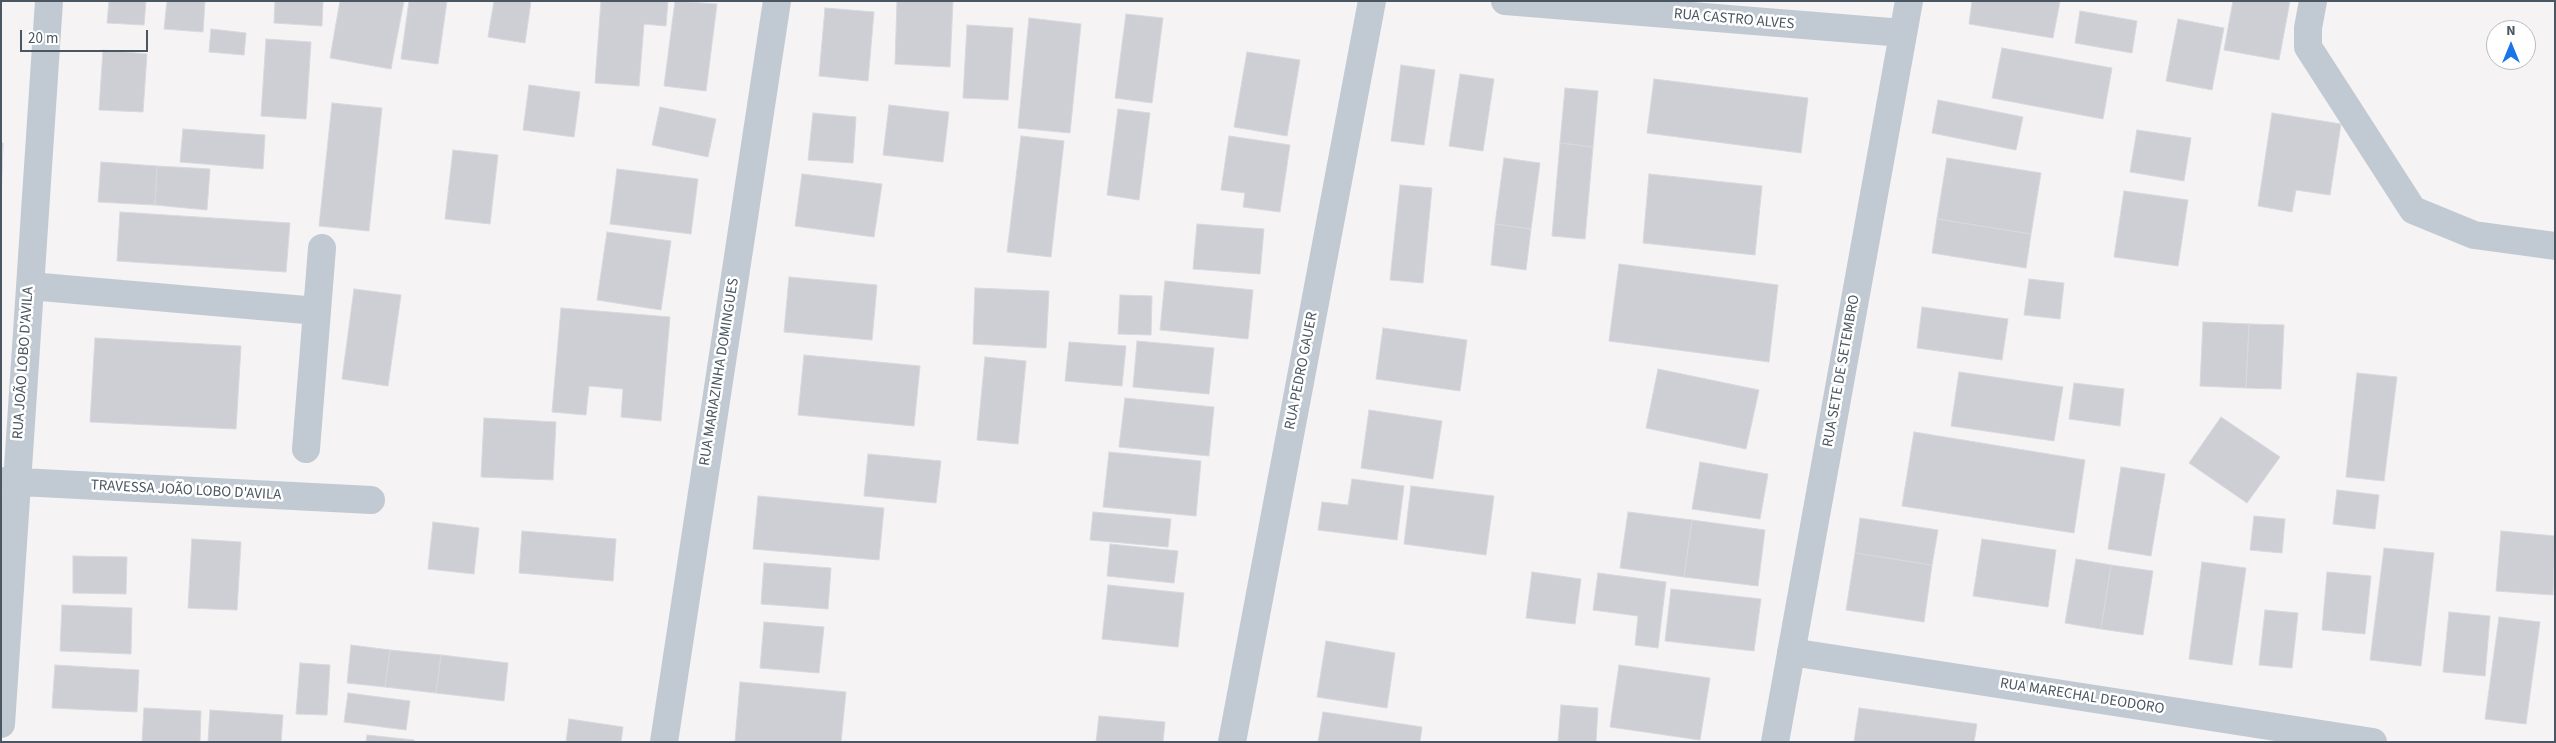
<!DOCTYPE html>
<html>
<head>
<meta charset="utf-8">
<style>
  body { margin:0 }
  #map { position:relative; width:2556px; height:743px; overflow:hidden; background:#f5f3f3; font-family:"Source Sans 3",sans-serif }
  canvas { display:block }
  .frame { position:absolute; inset:0; border:2px solid #4a5661; pointer-events:none }
  .north { position:absolute; left:2486px; top:20px; width:50px; height:50px; box-sizing:border-box; background:#fff; border:1px solid #b7bbc0; border-radius:50%; rotate:0deg; font-size:14px; font-weight:700; line-height:20px; text-align:center; color:#4a5661 }
  .north::after { content:''; display:block; margin:auto; width:18px; height:22px; background:#1a73e8; clip-path:polygon(50% 0,100% 100%,50% 72%,0 100%) }
  .scale { position:absolute; left:20px; top:30px; width:128px; height:22px; box-sizing:border-box; border:2px solid #4a5661; border-top:0; padding-left:6px; font-size:15px; line-height:18px; white-space:nowrap; color:#4a5661; -webkit-text-stroke:4px #fff; paint-order:stroke }
</style>
</head>
<body>
<div id="map">
<canvas width="2556" height="743"></canvas>
<div class="frame"></div>
<div class="north">N</div>
<div class="scale">20 m</div>
</div>
<script>
const ctx = document.querySelector('canvas').getContext('2d');
ctx.lineJoin = 'round';
function fill(path, color) { ctx.fillStyle = color; ctx.fill(path, 'evenodd'); }
const poly = rows => new Path2D(rows.map(r => 'M' + r).join(''));
function strokePath(path, color, width, dash) { ctx.strokeStyle = color; ctx.lineWidth = width; ctx.lineCap = dash ? 'butt' : 'round'; ctx.setLineDash(dash || []); ctx.stroke(path); }
function write(font, color, halo, rows, align = 'center') {
  ctx.font = font + ' "Source Sans 3",sans-serif'; ctx.lineWidth = 5; ctx.setLineDash([]); ctx.textBaseline = 'middle'; ctx.strokeStyle = halo; ctx.fillStyle = color; for (const [text, x, y, turn = 0] of rows) {
    ctx.save(); ctx.translate(x, y); ctx.rotate((+turn || 0) * Math.PI / 180); ctx.textAlign = isNaN(turn) ? turn : align; if (halo) ctx.strokeText(text, 0, 0); ctx.fillText(text, 0, 0); ctx.restore();
  }
}
const building = poly([
  [109,1,146,1,144,25,107,23,109,1],
  [167,1,205,1,203,32,164,29,167,1],
  [275,1,323,1,322,26,274,23,275,1],
  [340,1,404,1,391,69,330,58,340,1],
  [409,1,447,1,438,64,401,59,409,1],
  [494,1,531,1,525,43,488,37,494,1],
  [601,1,668,1,666,26,644,24,639,86,595,83,601,1],
  [675,1,717,4,706,91,664,86,675,1],
  [897,1,953,1,950,67,895,64,897,1],
  [1972,1,2060,1,2053,38,1969,24,1972,1],
  [2233,1,2290,1,2279,60,2224,50,2233,1],
  [825,8,874,12,868,81,819,76,825,8],
  [2080,11,2137,21,2132,53,2075,43,2080,11],
  [1126,14,1163,18,1152,103,1115,98,1126,14],
  [1029,18,1081,24,1070,133,1018,128,1029,18],
  [2178,19,2224,28,2212,90,2166,81,2178,19],
  [967,25,1013,28,1008,100,963,98,967,25],
  [211,29,246,33,244,55,209,52,211,29],
  [266,39,311,42,306,119,261,116,266,39],
  [2002,48,2112,68,2103,119,1992,98,2002,48],
  [103,50,147,54,143,112,99,110,103,50],
  [1247,52,1300,60,1287,136,1234,127,1247,52],
  [1401,65,1435,70,1424,145,1391,141,1401,65],
  [1460,74,1494,79,1483,151,1449,146,1460,74],
  [1654,79,1808,98,1801,153,1647,133,1654,79],
  [529,85,580,92,574,137,523,130,529,85],
  [1565,88,1598,91,1593,147,1560,143,1565,88],
  [1938,100,2023,117,2016,150,1932,133,1938,100],
  [332,103,382,108,369,231,319,226,332,103],
  [889,105,949,112,943,162,883,155,889,105],
  [660,107,716,119,708,157,652,145,660,107],
  [1118,109,1150,113,1139,200,1107,195,1118,109],
  [813,113,856,117,853,163,808,160,813,113],
  [2272,113,2341,124,2330,195,2296,190,2292,212,2258,206,2272,113],
  [183,129,265,135,263,169,180,162,183,129],
  [2137,130,2191,138,2184,181,2130,172,2137,130],
  [1021,136,1064,141,1051,257,1007,252,1021,136],
  [1229,136,1290,145,1280,212,1243,207,1245,193,1221,190,1229,136],
  [1,143,3,143,1,204,1,143],
  [1560,143,1593,147,1585,239,1552,236,1560,143],
  [453,150,498,155,490,224,445,219,453,150],
  [1504,158,1540,163,1531,229,1495,224,1504,158],
  [1947,158,2041,173,2031,234,1937,219,1947,158],
  [101,162,157,166,155,205,98,202,101,162],
  [157,166,210,169,207,210,155,205,157,166],
  [617,169,698,179,691,234,610,224,617,169],
  [802,174,882,184,874,237,795,226,802,174],
  [1649,174,1762,186,1755,255,1643,243,1649,174],
  [1400,185,1432,188,1423,283,1390,280,1400,185],
  [2124,191,2188,200,2178,266,2114,257,2124,191],
  [120,212,290,223,286,272,117,261,120,212],
  [1937,219,2031,234,2026,268,1932,253,1937,219],
  [1197,224,1264,229,1260,274,1193,269,1197,224],
  [1495,224,1531,229,1526,270,1491,265,1495,224],
  [607,232,671,241,661,310,597,300,607,232],
  [1619,264,1778,285,1769,362,1609,341,1619,264],
  [789,277,877,285,872,340,784,332,789,277],
  [2029,279,2064,283,2060,319,2024,315,2029,279],
  [1165,281,1253,290,1248,339,1160,330,1165,281],
  [975,288,1049,291,1046,348,973,344,975,288],
  [354,289,401,295,388,386,342,379,354,289],
  [1120,295,1152,296,1151,335,1118,334,1120,295],
  [1922,307,2008,319,2002,360,1917,348,1922,307],
  [561,308,670,317,661,421,621,417,623,389,589,386,586,415,552,412,561,308],
  [2203,322,2249,324,2246,388,2200,386,2203,322],
  [2249,324,2284,325,2281,389,2246,388,2249,324],
  [1383,328,1467,340,1460,391,1376,379,1383,328],
  [95,338,241,346,236,429,90,422,95,338],
  [1137,341,1214,348,1209,394,1133,387,1137,341],
  [1069,342,1126,346,1122,386,1065,381,1069,342],
  [804,355,920,366,914,426,798,415,804,355],
  [985,357,1026,361,1018,444,977,440,985,357],
  [1658,369,1759,390,1746,449,1646,428,1658,369],
  [1959,372,2063,387,2054,441,1951,426,1959,372],
  [2357,373,2397,377,2384,481,2346,477,2357,373],
  [2074,383,2124,389,2120,426,2069,419,2074,383],
  [1125,398,1214,407,1209,456,1119,447,1125,398],
  [1369,410,1442,421,1433,479,1361,468,1369,410],
  [2221,417,2280,457,2247,503,2189,463,2221,417],
  [484,418,556,422,553,480,481,477,484,418],
  [1914,432,2085,460,2074,533,1902,506,1914,432],
  [1109,452,1201,461,1196,516,1103,507,1109,452],
  [868,454,941,461,936,503,864,496,868,454],
  [1700,462,1768,474,1760,519,1692,509,1700,462],
  [2121,467,2165,474,2151,556,2108,549,2121,467],
  [1352,479,1404,486,1397,540,1318,530,1322,502,1348,505,1352,479],
  [1411,486,1494,496,1486,555,1404,544,1411,486],
  [2337,490,2379,495,2375,529,2333,524,2337,490],
  [758,496,884,508,879,560,753,549,758,496],
  [1093,512,1171,519,1168,547,1090,540,1093,512],
  [1628,512,1692,520,1684,577,1620,568,1628,512],
  [2254,516,2285,519,2282,553,2250,550,2254,516],
  [1860,518,1938,530,1932,565,1855,553,1860,518],
  [1692,520,1765,530,1758,586,1684,577,1692,520],
  [433,522,479,528,474,574,428,569,433,522],
  [522,531,616,539,613,581,519,573,522,531],
  [2501,531,2555,536,2553,595,2496,591,2501,531],
  [192,539,241,542,237,610,188,608,192,539],
  [1982,539,2056,550,2048,607,1973,596,1982,539],
  [1110,544,1178,551,1174,583,1107,576,1110,544],
  [2384,548,2434,553,2421,666,2370,660,2384,548],
  [1855,553,1932,565,1924,622,1846,610,1855,553],
  [73,556,127,557,126,594,73,593,73,556],
  [2076,559,2111,565,2101,629,2065,623,2076,559],
  [2202,562,2246,568,2232,665,2189,659,2202,562],
  [764,563,831,568,828,609,761,604,764,563],
  [2111,565,2153,571,2143,635,2101,629,2111,565],
  [1532,572,1581,579,1575,624,1526,618,1532,572],
  [2327,572,2371,576,2365,634,2322,630,2327,572],
  [1598,573,1666,582,1658,648,1635,645,1638,616,1593,610,1598,573],
  [1108,585,1184,593,1178,647,1102,639,1108,585],
  [1671,589,1761,599,1754,651,1665,641,1671,589],
  [62,605,132,608,131,654,60,651,62,605],
  [2265,610,2298,613,2292,668,2259,665,2265,610],
  [2449,612,2490,616,2485,676,2443,672,2449,612],
  [2499,617,2540,622,2526,724,2485,719,2499,617],
  [764,622,824,627,819,673,760,668,764,622],
  [1326,641,1395,653,1387,708,1317,697,1326,641],
  [351,645,390,650,385,687,347,683,351,645],
  [390,650,441,655,436,693,385,687,390,650],
  [441,655,508,663,504,701,436,693,441,655],
  [300,663,330,665,327,715,296,714,300,663],
  [55,665,139,670,137,712,52,708,55,665],
  [1619,665,1710,678,1700,740,1610,727,1619,665],
  [740,682,846,692,841,742,735,742,740,682],
  [348,693,410,701,406,730,344,722,348,693],
  [1561,705,1598,708,1596,742,1558,742,1561,705],
  [144,708,201,711,200,742,142,742,144,708],
  [1859,708,1977,724,1974,742,1854,742,1859,708],
  [210,710,283,715,281,742,208,742,210,710],
  [1323,712,1422,727,1420,742,1318,742,1323,712],
  [1099,716,1165,722,1163,742,1096,742,1099,716],
  [569,719,623,727,621,742,566,742,569,719],
  [367,735,414,740,414,742,366,742,367,735]
]);
fill(building, '#cdcfd5');
strokePath(building, '#d7d9de', 1);
strokePath(poly([
  [1505,1,1903,33],
  [2313,1,2308,28,2308,47,2413,210,2474,235,2555,246],
  [30,286,317,311],
  [306,449,322,248],
  [1,481,371,500],
  [1791,652,2373,742],
  [1,724,49,1],
  [664,742,777,1],
  [1232,742,1372,1],
  [1775,742,1909,1]
]), '#c1cad2', 28);
write('15px', '#4a5661', '#fff', [
  ["RUA CASTRO ALVES",1734,20,5],
  ["RUA JOÃO LOBO D'AVILA",24,363,-86],
  ["RUA PEDRO GAUER",1302,371,-79],
  ["RUA SETE DE SETEMBRO",1842,371,-80],
  ["RUA MARIAZINHA DOMINGUES",720,372,-81],
  ["TRAVESSA JOÃO LOBO D'AVILA",186,491,3],
  ["RUA MARECHAL DEODORO",2082,697,9]
]);
</script>
</body>
</html>
